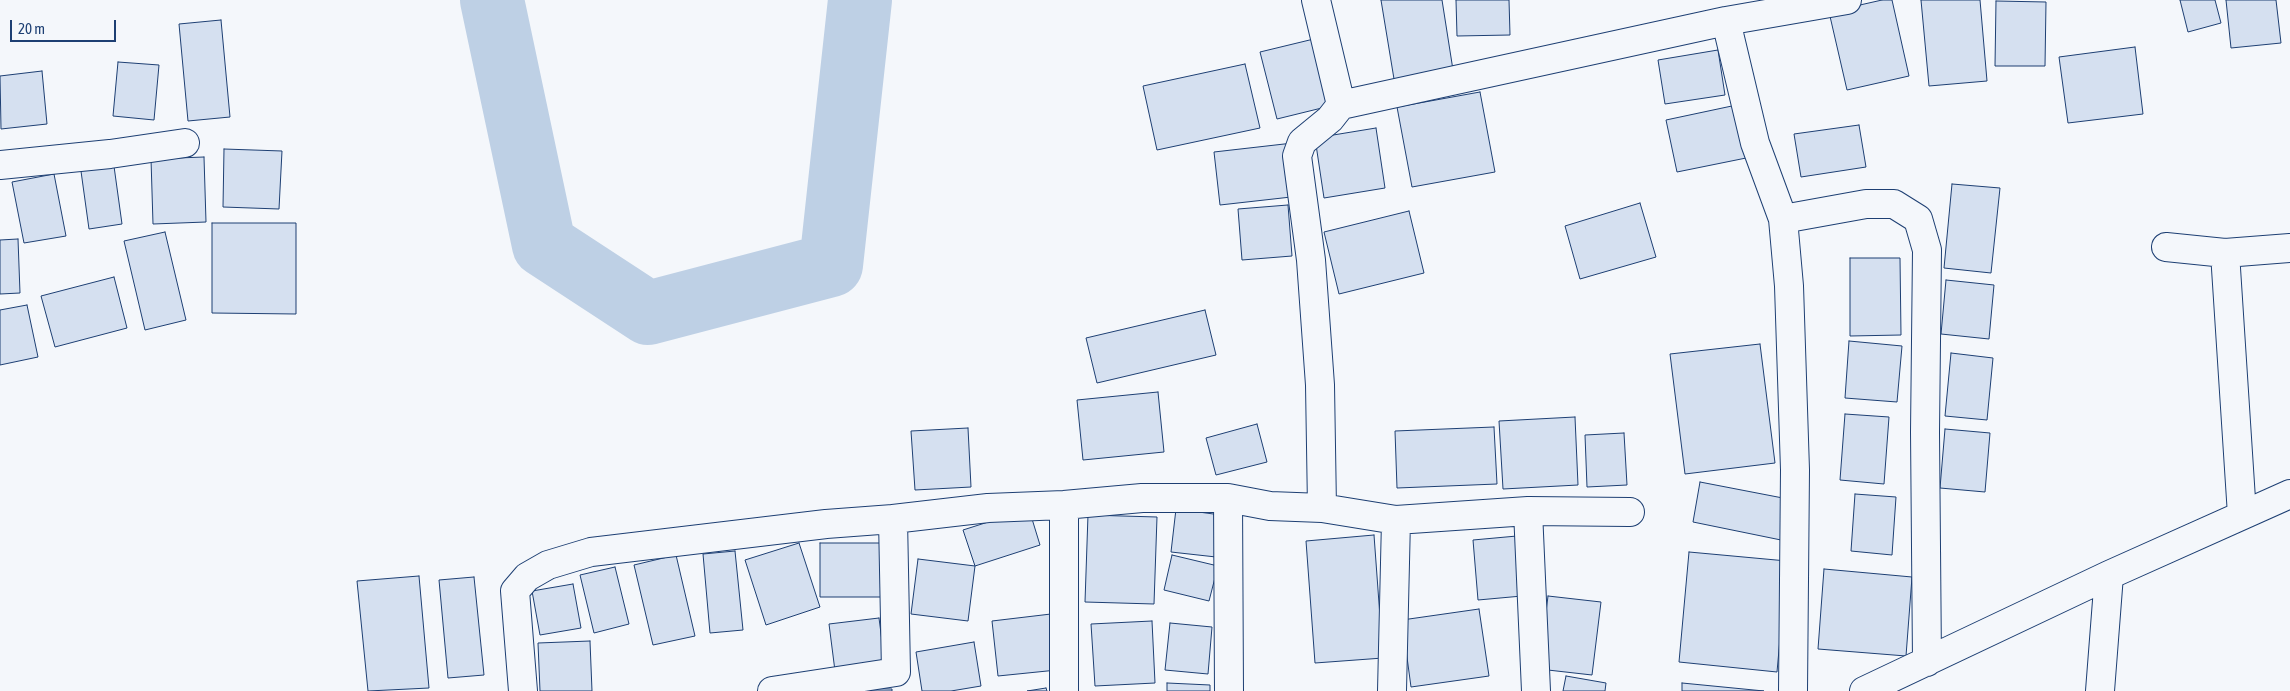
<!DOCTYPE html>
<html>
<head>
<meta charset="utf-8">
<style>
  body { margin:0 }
  #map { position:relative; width:2290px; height:691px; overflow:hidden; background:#f4f7fb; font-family:"Asap Condensed",sans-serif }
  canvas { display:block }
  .scale { position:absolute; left:10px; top:20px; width:106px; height:22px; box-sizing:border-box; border:2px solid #1d3f73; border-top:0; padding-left:6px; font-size:15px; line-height:18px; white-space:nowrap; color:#1d3f73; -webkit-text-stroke:4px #f4f7fb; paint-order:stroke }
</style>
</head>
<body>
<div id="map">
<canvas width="2290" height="691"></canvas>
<div class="scale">20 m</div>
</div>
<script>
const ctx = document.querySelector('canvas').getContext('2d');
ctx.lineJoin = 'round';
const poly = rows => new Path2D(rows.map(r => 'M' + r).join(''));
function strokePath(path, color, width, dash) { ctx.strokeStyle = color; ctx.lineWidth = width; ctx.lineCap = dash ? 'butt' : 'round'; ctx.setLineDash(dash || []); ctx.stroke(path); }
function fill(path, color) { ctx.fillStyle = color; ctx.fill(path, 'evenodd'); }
strokePath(poly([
  [492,0,544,245,648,313,831,265,860,0]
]), '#bed0e5', 64);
const building = poly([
  [1381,0,1442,0,1453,70,1394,79,1381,0],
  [1456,0,1509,0,1510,35,1457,36,1456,0],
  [1882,0,1892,0,1909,76,1847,90,1829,12,1882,0],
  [1921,0,1980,0,1987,81,1929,86,1921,0],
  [2180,0,2215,0,2221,23,2188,32,2180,0],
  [2226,0,2276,0,2281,43,2231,48,2226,0],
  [1996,1,2046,2,2045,66,1995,66,1996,1],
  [221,20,230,117,188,121,179,24,221,20],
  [1322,37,1338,104,1277,119,1260,52,1322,37],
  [2135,47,2143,114,2068,123,2059,57,2135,47],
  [1718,50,1725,95,1665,104,1658,60,1718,50],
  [118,62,159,65,154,120,113,116,118,62],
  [1245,64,1260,128,1157,150,1143,86,1245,64],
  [42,71,47,124,1,129,0,76,42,71],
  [1480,92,1495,172,1412,187,1397,107,1480,92],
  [1746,103,1756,156,1677,172,1666,120,1746,103],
  [1859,125,1866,167,1801,177,1794,134,1859,125],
  [1376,128,1385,188,1324,198,1315,138,1376,128],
  [1293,143,1300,196,1220,205,1214,152,1293,143],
  [224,149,282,151,279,209,223,207,224,149],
  [204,157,206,222,153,224,151,159,204,157],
  [113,159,122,224,89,229,80,164,113,159],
  [54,174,66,236,24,243,12,182,54,174],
  [1952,184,2000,188,1991,273,1944,268,1952,184],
  [1640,203,1656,257,1580,279,1565,226,1640,203],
  [1288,205,1292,256,1242,260,1238,209,1288,205],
  [1409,211,1424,273,1339,294,1324,232,1409,211],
  [212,223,296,223,296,314,212,313,212,223],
  [165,232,186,320,145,330,124,241,165,232],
  [18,239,20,293,0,294,0,240,18,239],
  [1850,258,1900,258,1901,335,1850,336,1850,258],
  [114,277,127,328,55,347,41,296,114,277],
  [1946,280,1994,285,1989,339,1941,334,1946,280],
  [27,305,38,357,0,365,0,310,27,305],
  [1205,310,1216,355,1097,383,1086,338,1205,310],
  [1849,341,1902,346,1897,402,1845,398,1849,341],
  [1760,344,1775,463,1685,474,1670,354,1760,344],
  [1951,353,1993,358,1987,420,1945,416,1951,353],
  [1158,392,1164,452,1083,460,1077,400,1158,392],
  [1845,414,1889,417,1884,484,1840,480,1845,414],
  [1575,417,1578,485,1503,489,1499,421,1575,417],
  [1257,424,1267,462,1216,475,1206,438,1257,424],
  [1494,427,1497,484,1397,488,1395,431,1494,427],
  [968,428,971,487,915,490,911,431,968,428],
  [1945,429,1990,433,1985,492,1940,488,1945,429],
  [1624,433,1627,485,1587,487,1585,435,1624,433],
  [1700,482,1788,499,1781,540,1693,522,1700,482],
  [1855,494,1896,497,1892,555,1851,551,1855,494],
  [1029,509,1040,545,975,566,963,530,1029,509],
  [1176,509,1221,515,1216,557,1171,552,1176,509],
  [1088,515,1157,517,1154,604,1085,602,1088,515],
  [1374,535,1383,658,1315,663,1306,541,1374,535],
  [1517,536,1522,596,1478,600,1473,540,1517,536],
  [799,543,820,607,766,625,745,560,799,543],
  [820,543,883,543,883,597,820,597,820,543],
  [735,551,743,630,710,633,703,554,735,551],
  [1689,552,1787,561,1777,672,1679,662,1689,552],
  [676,555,695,636,653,645,634,565,676,555],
  [1172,555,1218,566,1209,601,1164,590,1172,555],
  [918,559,975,566,968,621,911,614,918,559],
  [615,567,629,624,594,633,580,575,615,567],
  [1824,569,1912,577,1906,656,1818,649,1824,569],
  [419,576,429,688,368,691,357,581,419,576],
  [474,577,484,675,448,678,439,580,474,577],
  [573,584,581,628,540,635,532,591,573,584],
  [1548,596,1601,602,1592,675,1539,669,1548,596],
  [1479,609,1489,676,1411,687,1402,620,1479,609],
  [1051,614,1057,670,998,676,992,621,1051,614],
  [879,618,885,664,835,671,829,624,879,618],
  [1152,621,1155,683,1095,686,1091,624,1152,621],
  [1170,623,1212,627,1208,674,1165,670,1170,623],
  [590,641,592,691,540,691,538,643,590,641],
  [974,642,981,686,951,691,922,691,916,652,974,642],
  [1566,676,1606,683,1605,691,1563,691,1566,676],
  [1167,683,1210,685,1210,691,1167,691,1167,683],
  [1682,683,1764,691,1682,691,1682,683],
  [821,688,892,689,892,691,821,691,821,688],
  [1046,688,1047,691,1027,691,1046,688]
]);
fill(building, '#d5e0f0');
strokePath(building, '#1d3f73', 1);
const minor = poly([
  [1316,0,1341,105,1726,21,1847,0],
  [1726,21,1755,143,1783,219,1789,286,1795,470,1793,691],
  [0,165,110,154,185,143],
  [1783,219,1866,204,1894,204,1918,219,1927,250,1925,432,1927,662],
  [2166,247,2225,253,2290,248],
  [2225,253,2242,515],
  [1228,498,1229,691],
  [1322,508,1320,385,1311,260,1297,156,1302,142,1330,119,1341,105],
  [1528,511,1536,691],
  [523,691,515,591,527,577,548,565,591,552,826,524,893,519],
  [772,691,896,672,893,519,988,508,1064,505,1142,498,1228,498,1270,506,1322,508,1396,520,1528,511,1630,512],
  [1064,691,1064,505],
  [1392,691,1396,520],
  [1864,691,2109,575,2290,494],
  [2100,691,2109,575]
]);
strokePath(minor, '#1d3f73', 30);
strokePath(minor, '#f4f7fb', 28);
</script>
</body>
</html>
